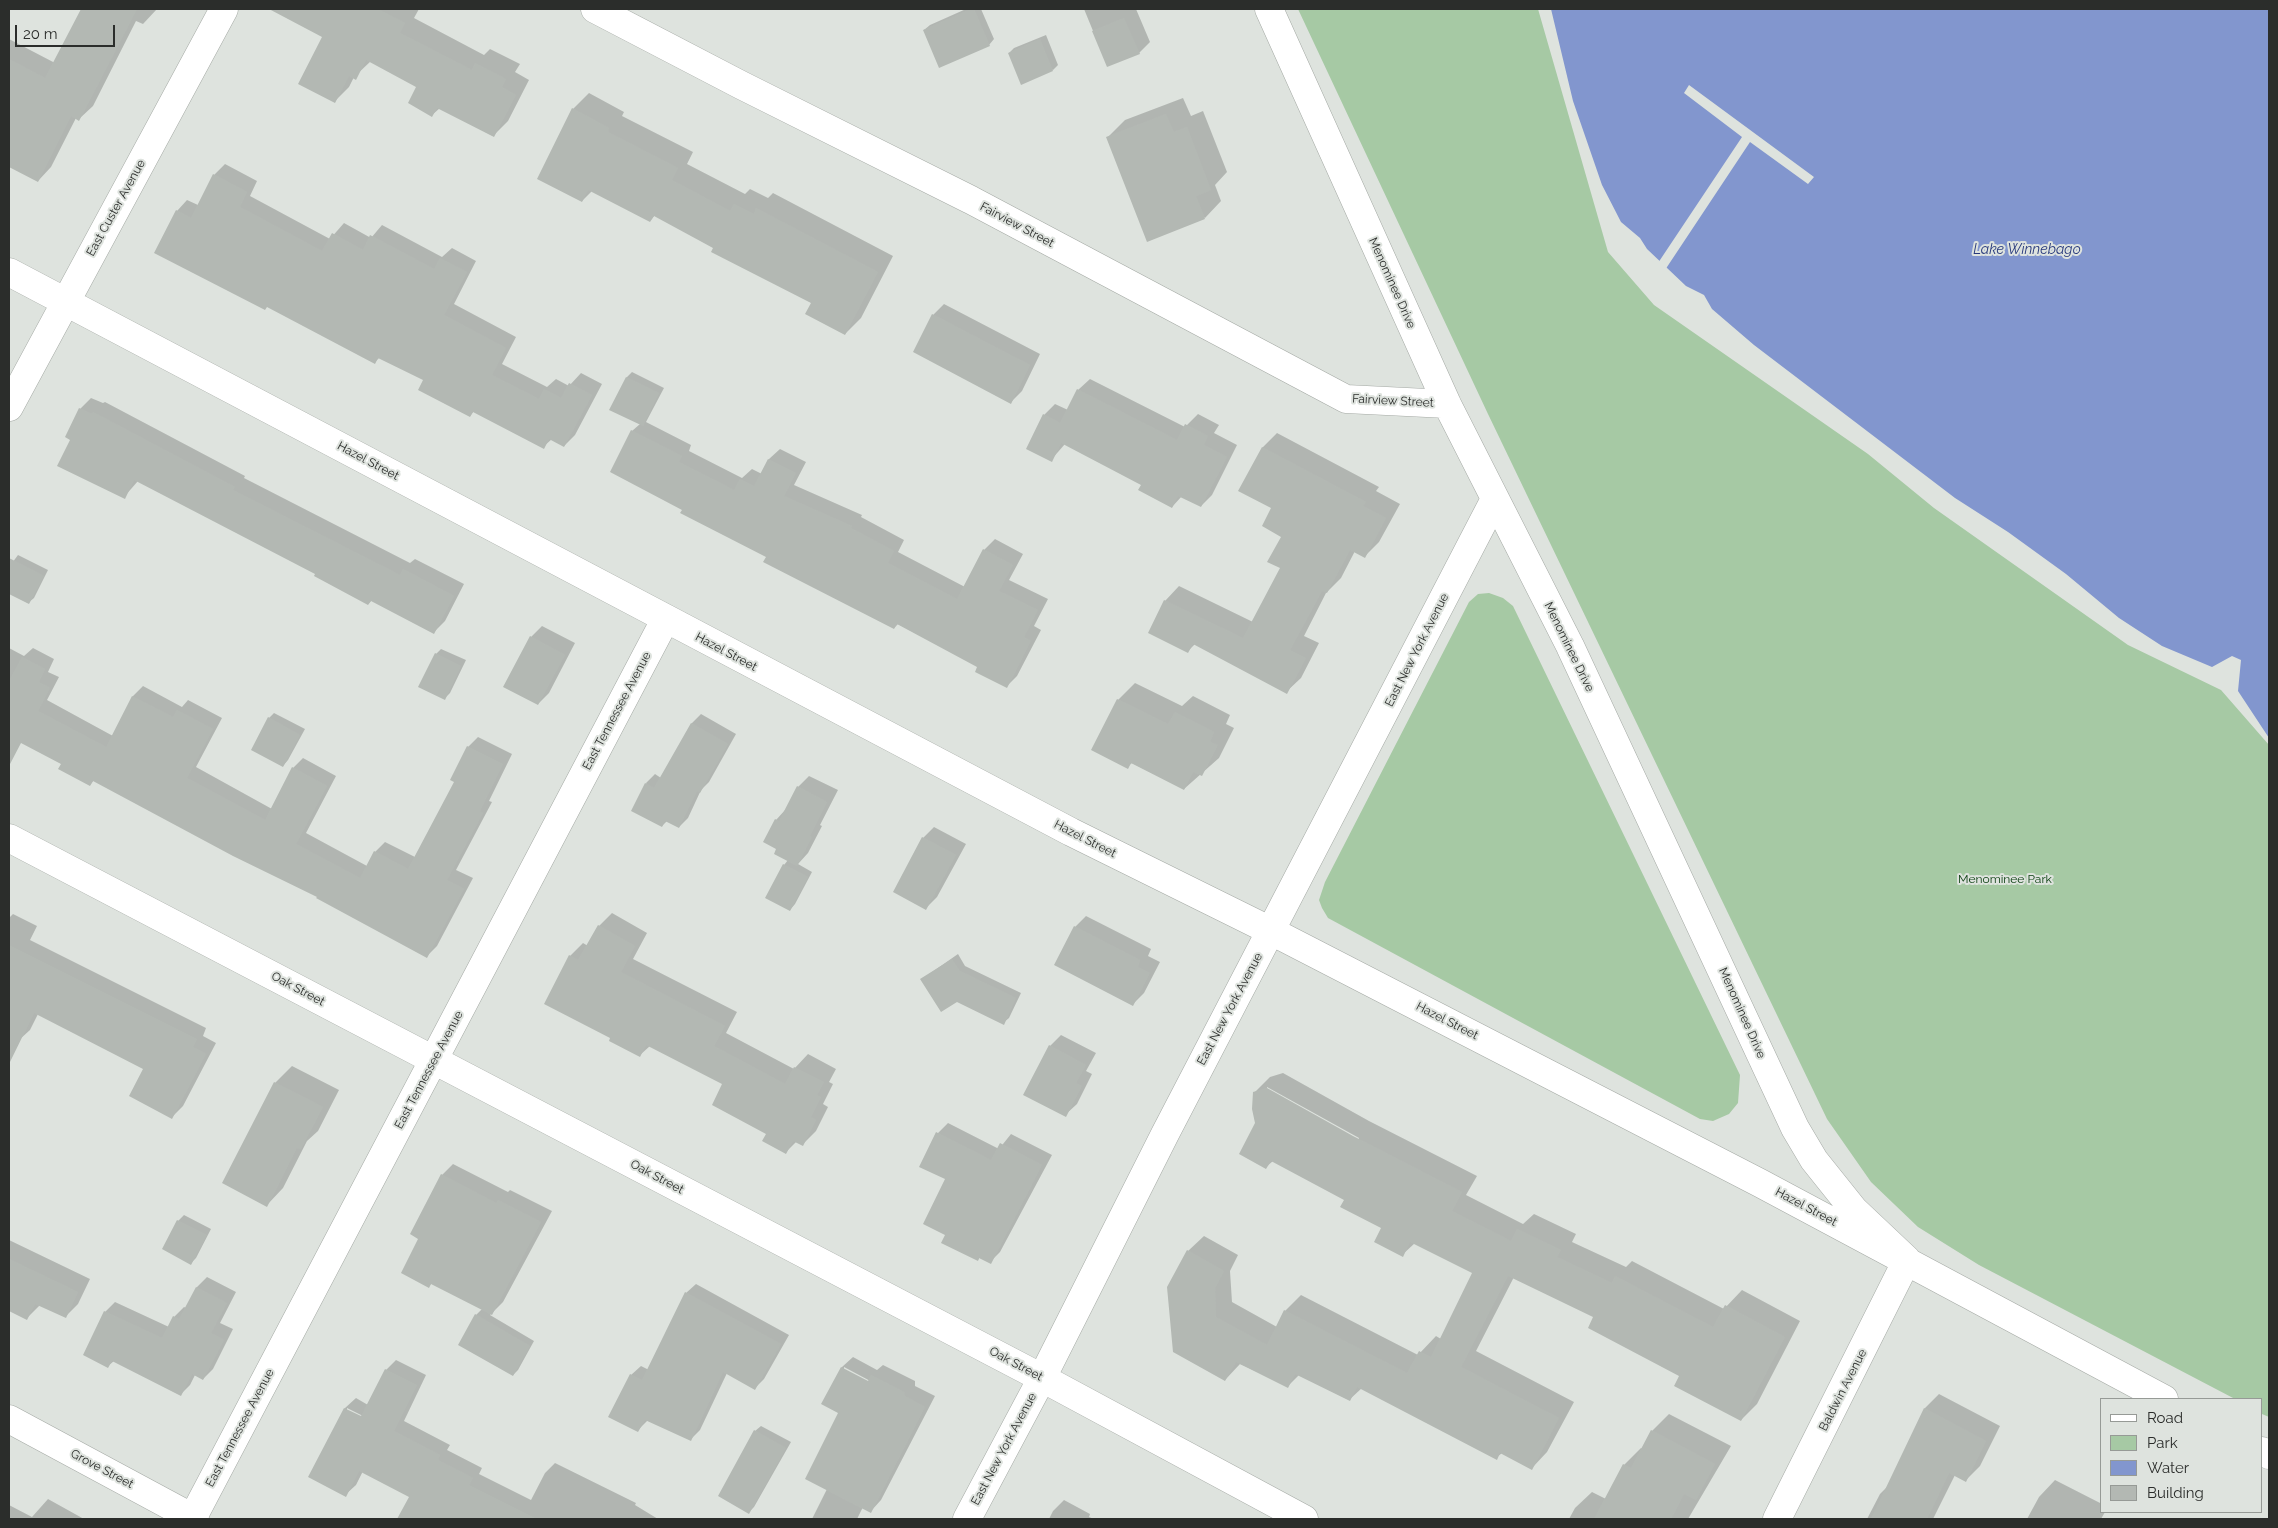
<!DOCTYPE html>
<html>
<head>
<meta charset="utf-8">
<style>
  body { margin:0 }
  #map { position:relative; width:2278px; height:1528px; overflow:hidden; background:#dee3de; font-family:Raleway,sans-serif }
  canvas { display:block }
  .frame { position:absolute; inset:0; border:10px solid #2b2d2b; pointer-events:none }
  .legend { position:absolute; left:2100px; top:1398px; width:162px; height:115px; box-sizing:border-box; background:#dee3de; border:1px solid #969a96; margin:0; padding:6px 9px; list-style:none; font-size:15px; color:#2b2d2b }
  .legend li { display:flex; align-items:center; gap:10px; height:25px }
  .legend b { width:25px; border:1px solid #969a96 }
  .scale { position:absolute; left:15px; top:25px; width:100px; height:22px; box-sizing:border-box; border:2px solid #2b2d2b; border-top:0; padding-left:6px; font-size:15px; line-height:18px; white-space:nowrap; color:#2b2d2b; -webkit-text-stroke:4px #dee3de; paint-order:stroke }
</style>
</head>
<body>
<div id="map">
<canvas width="2278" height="1528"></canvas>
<div class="frame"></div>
<ul class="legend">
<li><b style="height:6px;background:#fff"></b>Road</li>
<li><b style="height:14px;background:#a6c9a4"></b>Park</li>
<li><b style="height:14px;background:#8296ce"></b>Water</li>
<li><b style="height:14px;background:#b3b8b3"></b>Building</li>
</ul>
<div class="scale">20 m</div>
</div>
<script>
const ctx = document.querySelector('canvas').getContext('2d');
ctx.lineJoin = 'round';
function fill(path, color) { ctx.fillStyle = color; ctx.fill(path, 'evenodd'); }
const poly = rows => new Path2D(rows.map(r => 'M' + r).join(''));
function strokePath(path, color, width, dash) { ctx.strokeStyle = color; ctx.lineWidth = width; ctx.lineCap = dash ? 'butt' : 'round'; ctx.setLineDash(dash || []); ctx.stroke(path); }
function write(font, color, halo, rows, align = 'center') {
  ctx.font = font + ' Raleway,sans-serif'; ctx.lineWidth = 4; ctx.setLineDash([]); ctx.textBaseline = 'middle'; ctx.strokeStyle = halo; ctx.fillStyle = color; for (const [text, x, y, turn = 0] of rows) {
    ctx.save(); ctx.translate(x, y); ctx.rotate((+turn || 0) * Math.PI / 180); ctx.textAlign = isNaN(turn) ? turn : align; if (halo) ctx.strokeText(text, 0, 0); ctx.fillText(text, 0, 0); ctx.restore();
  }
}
fill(poly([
  [1298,9,1538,9,1608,252,1654,305,1868,454,1934,508,2128,645,2221,690,2269,745,2269,1417,2262,1414,2262,1399,2235,1399,1979,1265,1918,1227,1871,1182,1827,1119,1488,414],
  [1489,593,1503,598,1513,606,1740,1075,1738,1103,1729,1114,1713,1121,1700,1119,1328,918,1322,908,1319,900,1325,882,1469,602,1478,594]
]), '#a6c9a4');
fill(poly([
  [1551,9,2269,9,2269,738,2238,691,2241,660,2232,656,2212,667,2162,646,2119,618,2066,574,2008,532,1955,498,1754,345,1712,309,1704,295,1686,286,1647,249,1640,238,1621,222,1602,185,1573,101]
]), '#8296ce');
fill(poly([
  [1689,85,1814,177,1808,184,1750,142,1665,270,1658,263,1742,137,1684,93]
]), '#dee3de');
fill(poly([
  [96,9,157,9,143,24,136,21,93,106,79,119,76,118,51,167,38,181,9,166,9,39,55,63,91,19],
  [303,9,419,9,414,18,484,55,490,49,520,64,515,72,529,80,508,121,493,136,440,108,432,115,418,86,371,61,354,77,349,87,335,101,324,36,296,22],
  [966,9,981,9,994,39,989,45,924,30,930,25],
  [1084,9,1136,9,1150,42,1139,53,1107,65],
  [1046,35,1058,65,1053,70,1009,53,1014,48],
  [589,93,624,112,622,116,693,152,687,164,745,194,750,189,768,198,773,193,893,256,861,318,845,334,812,303,655,215,650,221,592,191,582,201,573,109],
  [1183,98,1191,116,1203,111,1227,172,1215,185,1221,201,1205,218,1108,137,1125,120],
  [225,164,257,181,250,196,330,239,344,223,371,238,382,225,442,257,452,248,476,261,454,304,516,337,502,364,547,387,556,379,569,386,581,373,602,384,575,435,564,446,552,439,543,447,474,411,470,416,425,380,380,357,375,362,177,211,187,200,198,205,214,175],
  [944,304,1040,354,1022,391,1011,402,933,315],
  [632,372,664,388,646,422,691,445,689,451,742,478,752,469,762,474,769,459,780,449,806,462,794,485,862,515,861,517,904,540,898,552,965,587,984,550,995,539,1023,554,1009,580,1048,599,1034,626,1041,630,1017,676,1006,687,979,667,898,624,894,628,684,509,632,431,640,424,611,409,627,377],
  [1090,379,1185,427,1198,414,1219,425,1214,433,1237,445,1212,495,1201,506,1182,496,1172,507,1142,484,1065,444,1051,460,1044,415,1055,404,1068,410,1078,390],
  [91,398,103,403,105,402,245,476,244,478,410,563,415,559,464,584,445,621,434,632,372,600,368,604,316,573,138,481,124,497,72,439,80,409],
  [1277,433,1379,487,1376,491,1400,504,1379,542,1365,556,1355,551,1341,578,1326,593,1304,636,1319,643,1301,678,1286,692,1195,644,1188,651,1150,632,1165,601,1179,586,1253,622,1281,568,1283,536,1273,508,1240,490,1263,447],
  [18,555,48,570,34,598,28,603,9,593,9,567],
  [542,626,575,643,549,693,538,704,531,637],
  [9,648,24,656,33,648,54,659,48,672,59,677,47,700,113,736,133,696,143,686,182,707,188,700,222,718,196,767,272,809,293,768,303,758,336,776,306,833,367,866,375,852,385,842,415,857,455,782,468,747,478,737,512,754,489,801,492,802,456,870,473,878,437,946,427,956,319,896,94,780,90,785,62,764,9,735],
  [441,649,466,660,450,693,445,698,436,654],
  [1135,683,1182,706,1193,696,1230,715,1226,724,1234,728,1219,758,1184,789,1132,763,1127,767,1118,700],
  [274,713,305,729,288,760,283,766,269,718],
  [701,714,736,734,709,782,701,790,688,818,679,827,667,821,662,826,646,783,655,774,661,778,692,723],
  [809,776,838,790,820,825,822,826,808,853,798,864,812,872,795,904,790,910,784,865,788,860,778,848,776,820,786,809,798,787],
  [934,827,966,844,937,897,926,908,923,838],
  [612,913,647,933,633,959,737,1012,726,1033,794,1069,808,1054,836,1069,829,1082,833,1084,823,1104,828,1107,816,1131,803,1144,797,1141,786,1152,724,1084,650,1046,640,1055,612,1038,570,956,583,943,588,946,599,926],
  [13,914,37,926,30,940,206,1028,203,1036,216,1043,183,1106,172,1117,145,1068,38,1014,30,1030,19,1040,9,1035,9,918],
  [1086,916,1151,949,1148,956,1160,962,1144,993,1133,1004,1075,927],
  [958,954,965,966,1021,993,1009,1018,1003,1023,922,979],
  [1061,1035,1096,1053,1086,1071,1092,1074,1077,1104,1065,1115,1050,1046],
  [292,1066,339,1090,318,1131,307,1141,283,1188,267,1205,224,1183,275,1083],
  [1283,1073,1369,1121,1477,1176,1466,1195,1523,1224,1534,1214,1576,1234,1572,1242,1626,1267,1632,1261,1724,1309,1742,1290,1800,1321,1757,1404,1741,1420,1681,1375,1595,1317,1514,1277,1476,1351,1574,1402,1547,1452,1532,1468,1502,1453,1496,1458,1362,1388,1349,1400,1299,1375,1288,1386,1240,1364,1225,1380,1188,1251,1204,1236,1238,1255,1230,1271,1232,1302,1277,1327,1285,1311,1301,1295,1418,1355,1436,1336,1441,1339,1474,1272,1415,1243,1402,1255,1383,1228,1345,1199,1273,1161,1266,1167,1256,1123,1254,1093,1270,1077],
  [1267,1087,1359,1138,1358,1141,1267,1090],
  [948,1123,999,1149,1011,1134,1052,1155,1000,1252,990,1262,980,1257,978,1260,947,1235,947,1179,921,1166,938,1133],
  [453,1164,508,1192,510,1190,552,1211,503,1302,490,1315,534,1341,518,1370,513,1375,476,1315,482,1309,432,1283,429,1286,420,1238,442,1175],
  [184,1215,211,1229,196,1258,191,1263,164,1249,178,1221],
  [9,1240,90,1279,78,1304,65,1317,40,1305,27,1318,9,1310],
  [207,1277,236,1292,220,1323,233,1329,213,1369,203,1379,195,1375,190,1385,180,1395,114,1361,108,1366,105,1312,115,1302,169,1327,174,1317,184,1307,186,1308,197,1287],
  [696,1284,789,1335,764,1379,755,1388,727,1373,700,1430,691,1439,648,1420,638,1430,631,1375,641,1366,649,1370,686,1293],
  [853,1357,877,1370,883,1365,915,1381,915,1386,935,1396,881,1500,871,1511,863,1507,857,1519,812,1519,827,1489,840,1412,823,1404,842,1367],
  [844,1367,874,1383,872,1385,844,1370],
  [396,1360,426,1375,404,1421,450,1445,447,1450,482,1468,479,1474,531,1500,545,1473,555,1463,636,1503,635,1505,658,1519,406,1519,400,1516,411,1496,363,1471,356,1485,345,1495,310,1476,345,1408,356,1398,368,1405,386,1370],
  [347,1408,367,1418,366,1420,347,1411],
  [1939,1394,2000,1426,1980,1466,1966,1480,1955,1475,1933,1519,1867,1519,1880,1494,1888,1486,1925,1408],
  [1669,1414,1731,1446,1688,1519,1569,1519,1575,1508,1592,1492,1606,1499,1624,1465,1641,1448,1643,1449,1652,1431],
  [761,1426,791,1442,754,1507,749,1512,755,1431],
  [2055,1480,2102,1504,2102,1512,2105,1512,2101,1519,2027,1519,2039,1497],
  [48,1499,84,1519,9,1519,9,1505,32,1517],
  [1064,1500,1090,1514,1089,1517,1094,1519,1049,1519,1053,1511]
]), '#0003');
fill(poly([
  [81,9,137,9,79,121,71,116,38,182,9,167,9,59,45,78],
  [269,9,378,9,405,23,400,33,472,70,475,63,506,79,502,87,516,95,494,137,437,108,432,117,408,103,416,87,366,60,356,80,349,76,335,103,298,84,322,37],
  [971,9,974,9,990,46,939,68,923,30],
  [1124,18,1140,54,1107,67,1092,31],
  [1040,39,1053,71,1021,85,1008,53],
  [572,108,609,128,608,132,678,168,672,180,730,211,734,204,754,214,756,208,878,272,845,335,805,314,811,303,711,252,713,248,654,216,650,222,588,190,582,202,537,179],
  [1166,114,1174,132,1187,127,1211,190,1196,196,1205,219,1147,242,1106,137],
  [213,174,247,192,240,207,322,251,332,233,363,250,370,235,434,269,440,258,467,272,444,315,506,348,492,375,539,399,544,389,561,398,569,383,592,395,564,447,549,439,544,449,473,412,470,417,418,390,423,380,378,358,375,364,267,307,265,310,154,253,176,210,191,218],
  [932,314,1030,365,1011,404,913,352],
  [626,377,659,393,643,426,609,410],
  [1077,389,1177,440,1185,424,1208,436,1204,445,1227,457,1201,507,1178,496,1172,508,1138,490,1141,485,1061,443,1052,462,1026,449,1043,414,1060,423],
  [79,408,92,414,93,412,235,487,233,490,400,575,403,569,454,596,434,634,371,601,368,605,314,576,315,574,134,480,125,499,57,466,70,440,65,437],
  [631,430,682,456,679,462,734,490,740,479,754,486,768,459,796,473,784,496,852,526,851,528,894,551,888,563,957,599,983,549,1013,565,999,591,1038,610,1024,637,1031,641,1007,688,975,672,977,667,897,624,894,629,763,562,766,557,680,513,682,510,610,472],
  [1262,447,1366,502,1363,506,1386,518,1365,558,1350,550,1327,593,1322,591,1290,650,1306,658,1287,694,1193,644,1188,653,1148,633,1164,600,1243,638,1280,568,1267,562,1281,537,1262,526,1271,508,1238,491],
  [9,558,44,576,29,604,9,594],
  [530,636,565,655,538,705,503,687],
  [435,653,461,666,445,700,418,687],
  [22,657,45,669,39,682,50,688,38,711,106,747,132,696,173,717,177,710,213,729,187,778,265,820,292,767,327,786,296,844,360,878,374,851,408,869,454,782,450,780,467,746,503,764,480,811,483,813,447,880,464,889,427,958,316,898,317,897,233,856,93,781,90,786,58,769,61,764,21,743,9,766,9,681],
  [1117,699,1168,724,1175,712,1214,732,1210,742,1218,745,1202,776,1193,772,1184,790,1131,763,1128,769,1091,750],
  [268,717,300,735,283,767,251,750],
  [691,723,728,744,700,793,697,791,679,828,665,821,662,827,631,811,645,783,654,788],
  [797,786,827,802,810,836,812,837,797,866,774,854,776,849,763,842,775,819,779,821],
  [922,837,956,855,926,910,893,892],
  [783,864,808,877,790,911,765,898],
  [598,925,635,946,621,972,725,1026,714,1046,785,1084,794,1067,824,1082,817,1095,821,1097,811,1117,816,1120,803,1146,793,1141,786,1154,762,1141,766,1134,712,1105,722,1084,646,1045,640,1057,609,1041,610,1038,544,1004,569,955,578,960],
  [1074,926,1140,960,1138,967,1150,973,1133,1006,1054,965],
  [9,945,197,1039,193,1047,206,1054,172,1119,129,1096,143,1069,34,1013,9,1064],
  [952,959,960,971,1016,998,1004,1025,957,1002,941,1012,920,979],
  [1049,1045,1086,1065,1076,1083,1082,1086,1066,1117,1023,1095],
  [274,1082,323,1107,301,1149,297,1148,267,1207,222,1183],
  [1267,1088,1353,1136,1462,1192,1452,1211,1511,1241,1517,1229,1561,1250,1557,1257,1612,1283,1615,1276,1713,1327,1725,1305,1785,1337,1741,1421,1674,1386,1679,1376,1588,1328,1593,1317,1508,1276,1461,1367,1559,1418,1532,1470,1500,1453,1497,1460,1357,1387,1350,1401,1295,1374,1288,1388,1236,1362,1225,1381,1173,1352,1167,1287,1187,1250,1224,1271,1215,1288,1216,1317,1267,1345,1284,1310,1407,1373,1419,1351,1431,1357,1472,1273,1410,1242,1403,1257,1374,1242,1381,1228,1340,1207,1344,1200,1271,1161,1266,1169,1239,1154,1255,1123,1252,1109,1253,1092],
  [936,1132,991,1160,1000,1143,1042,1165,991,1264,979,1258,978,1261,941,1243,945,1235,923,1224,945,1179,919,1167],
  [441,1174,496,1203,498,1200,541,1222,492,1315,431,1284,429,1288,401,1273,418,1239,410,1234],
  [177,1220,207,1235,191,1265,162,1249],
  [9,1259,78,1292,66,1318,35,1304,27,1320,9,1311],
  [196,1287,227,1303,211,1333,224,1340,203,1380,192,1374,181,1396,112,1361,108,1368,83,1355,104,1311,162,1338,173,1316,179,1319],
  [685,1292,781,1344,755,1390,723,1372,691,1441,645,1420,638,1432,608,1417,630,1374,642,1380],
  [475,1314,530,1346,513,1376,458,1345],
  [841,1367,868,1381,871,1375,904,1392,905,1396,925,1407,871,1513,805,1479,838,1413,821,1404],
  [385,1369,417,1385,394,1431,440,1455,438,1460,473,1478,469,1485,537,1519,397,1519,409,1497,359,1471,346,1497,308,1477,344,1408,361,1416],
  [1924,1408,1986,1441,1966,1482,1949,1473,1927,1519,1871,1519],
  [754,1430,786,1448,749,1514,718,1496],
  [1651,1430,1715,1464,1696,1500,1684,1494,1671,1519,1594,1519,1623,1464,1631,1468]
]), '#b3b8b3');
const street = poly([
  [595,9,741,85,971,200,1346,399,1447,404],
  [1269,9,1447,404,1570,646,1795,1128,1814,1160,1854,1210,1907,1260,1777,1519],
  [9,272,1071,832,1271,931,1760,1183,2164,1399],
  [9,407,224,9],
  [9,838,1042,1378,1304,1519],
  [9,1419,195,1519],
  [2262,1451,2269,1455],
  [192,1519,665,620],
  [967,1519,1042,1378,1165,1134,1495,499]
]);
strokePath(street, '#a4a9a4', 29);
strokePath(street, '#fff', 28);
write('12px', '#2b2d2b', '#dee3de', [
  ["East Custer Avenue",116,208,-61],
  ["Fairview Street",1017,225,28],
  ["Menominee Drive",1392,283,66],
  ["Fairview Street",1393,401,3],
  ["Hazel Street",368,461,28],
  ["Menominee Drive",1569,647,64],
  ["East New York Avenue",1417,650,-63],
  ["Hazel Street",726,652,28],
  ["East Tennessee Avenue",617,711,-62],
  ["Hazel Street",1085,839,27],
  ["Oak Street",298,989,28],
  ["East New York Avenue",1230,1009,-62],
  ["Menominee Drive",1742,1013,66],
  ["Hazel Street",1447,1021,27],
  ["East Tennessee Avenue",429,1070,-62],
  ["Oak Street",657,1177,28],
  ["Hazel Street",1806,1207,28],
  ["Oak Street",1016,1364,28],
  ["Baldwin Avenue",1843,1390,-63],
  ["East Tennessee Avenue",240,1428,-62],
  ["East New York Avenue",1004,1449,-62],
  ["Grove Street",102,1469,28]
]);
write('12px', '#053b0b', '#dee3de', [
  ["Menominee Park",2005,879]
]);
write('italic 14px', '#26387b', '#dee3de', [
  ["Lake Winnebago",2027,250]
]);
</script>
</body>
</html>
